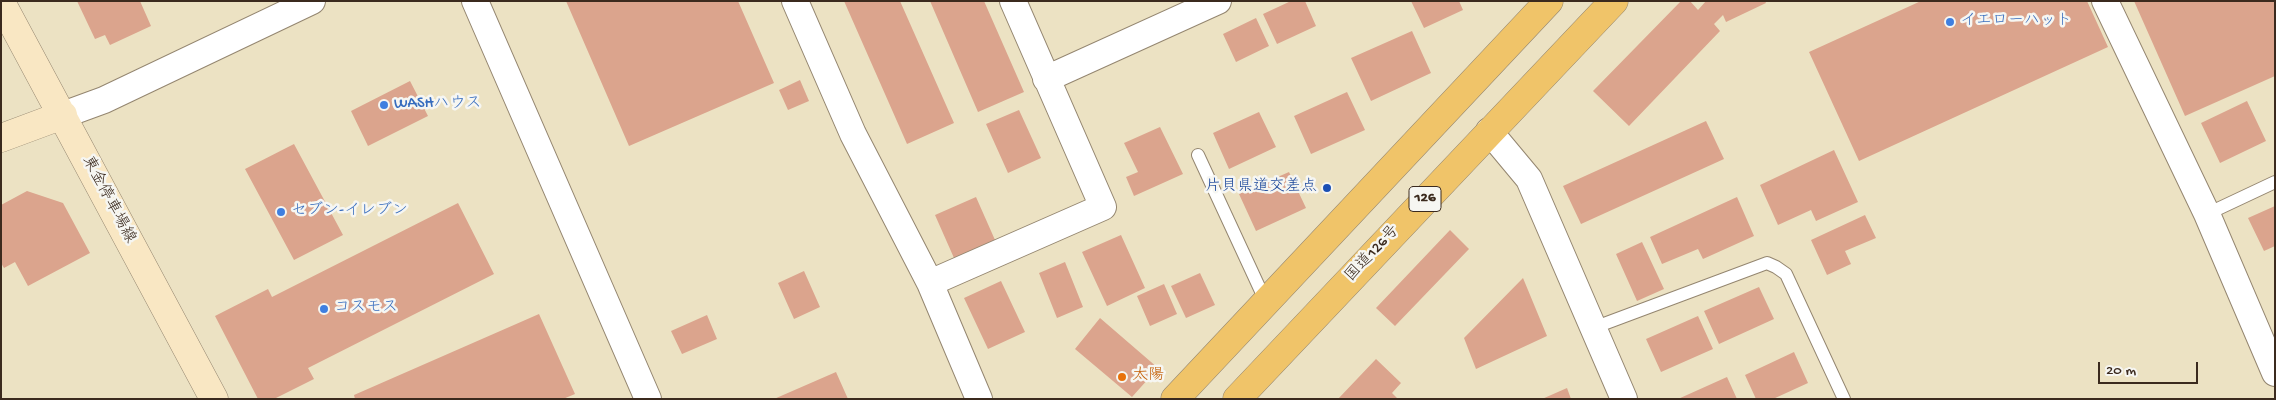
<!DOCTYPE html>
<html>
<head>
<meta charset="utf-8">
<style>
  body { margin:0 }
  #map { position:relative; width:2276px; height:400px; overflow:hidden; background:#ece2c3; font-family:"Gochi Hand",sans-serif }
  canvas { display:block }
  .frame { position:absolute; inset:0; border:2px solid #3b2a1e; pointer-events:none }
  .scale { position:absolute; left:2098px; top:362px; width:100px; height:22px; box-sizing:border-box; border:2px solid #3b2a1e; border-top:0; padding-left:6px; font-size:15px; line-height:18px; white-space:nowrap; color:#3b2a1e; -webkit-text-stroke:4px #f6f6f2; paint-order:stroke }
</style>
</head>
<body>
<div id="map">
<canvas width="2276" height="400"></canvas>
<div class="frame"></div>
<div class="scale">20 m</div>
</div>
<script>
const ctx = document.querySelector('canvas').getContext('2d');
ctx.lineJoin = 'round';
function fill(path, color) { ctx.fillStyle = color; ctx.fill(path, 'evenodd'); }
const poly = rows => new Path2D(rows.map(r => 'M' + r).join(''));
function strokePath(path, color, width, dash) { ctx.strokeStyle = color; ctx.lineWidth = width; ctx.lineCap = dash ? 'butt' : 'round'; ctx.setLineDash(dash || []); ctx.stroke(path); }
function write(font, color, halo, rows, align = 'center') {
  ctx.font = font + ' "Gochi Hand","Klee One",sans-serif'; ctx.lineWidth = 5; ctx.setLineDash([]); ctx.textBaseline = 'middle'; ctx.strokeStyle = halo; ctx.fillStyle = color; for (const [text, x, y, turn = 0] of rows) {
    ctx.save(); ctx.translate(x, y); ctx.rotate((+turn || 0) * Math.PI / 180); ctx.textAlign = isNaN(turn) ? turn : align; if (halo) ctx.strokeText(text, 0, 0); ctx.fillText(text, 0, 0); ctx.restore();
  }
}
fill(poly([
  [77,1,140,1,151,26,110,45,105,35,95,39],
  [566,1,738,1,774,83,629,146],
  [844,1,900,1,954,123,907,144],
  [930,1,984,1,1024,92,978,112],
  [1291,1,1305,1,1316,26,1277,44,1263,14],
  [1411,1,1459,1,1463,10,1424,28],
  [1681,1,1690,1,1698,10,1706,1,1765,1,1766,3,1726,22,1723,15,1714,24,1720,31,1629,126,1593,91],
  [1921,1,2087,1,2108,47,1859,161,1809,52],
  [2134,1,2275,1,2275,76,2185,116],
  [1256,18,1269,46,1236,62,1223,34],
  [1412,31,1431,73,1371,101,1351,58],
  [800,80,809,101,788,110,779,90],
  [410,81,428,116,368,146,351,111],
  [1347,92,1365,130,1311,154,1294,116],
  [2247,101,2266,141,2220,163,2201,123],
  [1019,110,1041,158,1008,173,986,124],
  [1259,112,1276,147,1229,169,1213,133],
  [1706,121,1724,159,1581,224,1563,186],
  [1160,127,1183,174,1134,196,1126,177,1138,172,1124,143],
  [294,144,343,235,294,260,245,169],
  [1834,150,1858,202,1816,221,1811,210,1778,225,1760,185],
  [1289,172,1306,208,1256,231,1239,194],
  [27,191,63,203,90,253,28,286,15,262,4,268,1,263,1,205],
  [976,197,995,240,954,258,935,215],
  [1737,197,1754,236,1703,259,1698,249,1662,264,1650,237],
  [458,203,494,274,308,368,314,379,274,399,258,399,215,316,268,289,272,297],
  [2275,206,2275,246,2264,251,2248,218],
  [1865,215,1876,238,1845,251,1851,264,1827,275,1811,240],
  [1450,230,1469,249,1395,326,1376,308],
  [1121,235,1145,288,1107,306,1082,252],
  [1642,242,1664,289,1637,301,1616,254],
  [1065,262,1083,307,1057,318,1039,273],
  [804,271,820,307,794,319,778,283],
  [1200,273,1215,305,1186,318,1171,286],
  [1523,278,1547,336,1476,369,1464,338],
  [1001,281,1025,332,988,349,964,298],
  [1164,284,1177,314,1150,326,1137,296],
  [1759,287,1774,319,1719,344,1704,311],
  [539,314,575,394,563,399,355,399,354,395],
  [707,315,717,339,682,354,671,331],
  [1698,316,1713,349,1661,372,1646,339],
  [1100,318,1158,368,1132,397,1075,349],
  [1794,352,1808,383,1773,399,1756,399,1745,375],
  [1376,359,1401,383,1392,393,1398,399,1338,399],
  [836,372,848,399,774,399],
  [1727,377,1737,399,1678,399],
  [1567,388,1571,399,1542,399]
]), '#dba48d');
const lane = poly([
  [1198,155,1266,302],
  [2207,214,2275,182],
  [1593,328,1767,263,1776,267,1786,274,1844,399]
]);
const street = poly([
  [475,1,648,399],
  [795,1,853,134,930,283,979,399],
  [2105,1,2207,214,2275,373],
  [1046,79,1218,1],
  [63,115,104,100,312,1],
  [1489,131,1529,179,1624,399],
  [930,283,1103,207,1013,1]
]);
const secondary = poly([
  [1,2,214,399],
  [1,138,63,115]
]);
const highway = poly([
  [1175,399,1549,1],
  [1237,399,1614,1]
]);
strokePath(lane, '#948670', 14);
strokePath(street, '#948670', 28);
strokePath(secondary, '#948670', 29);
strokePath(highway, '#948670', 29);
strokePath(lane, '#fff', 12);
strokePath(street, '#fff', 26);
strokePath(secondary, '#f9e7c3', 28);
strokePath(highway, '#f0c469', 28);
for (const [x, y, r, color] of [
  [1950,22,5,"#3f7fe0"],
  [384,105,5,"#3f7fe0"],
  [1327,188,5,"#1a4fb4"],
  [281,212,5,"#3f7fe0"],
  [324,309,5,"#3f7fe0"],
  [1122,377,5,"#e8710a"]
]) { const dot = new Path2D(); dot.arc(x, y, r, 0, 2 * Math.PI); ctx.fillStyle = color; ctx.fill(dot); strokePath(dot, '#f6f6f2', 2); }
for (const [x, y, w] of [
  [1425,199,32]
]) { const box = new Path2D(); box.roundRect(x - w / 2, y - 12.5, w, 25, 4); ctx.fillStyle = '#f6f6f2'; ctx.fill(box); strokePath(box, '#3b2a1e', 1); }
write('bold 15px', '#3b2a1e', null, [
  ["126",1425,199]
]);
write('16px', '#366cbe', '#f6f6f2', [
  ["イエローハット",1960,22],
  ["WASHハウス",394,105],
  ["セブン-イレブン",291,212],
  ["コスモス",334,309]
], 'left');
write('16px', '#164399', '#f6f6f2', [
  ["片貝県道交差点",1317,188]
], 'right');
write('16px', '#3b2a1e', '#f6f6f2', [
  ["東金停車場線",108,200,62],
  ["国道126号",1373,254,-47]
]);
write('16px', '#c56008', '#f6f6f2', [
  ["太陽",1132,377]
], 'left');
</script>
</body>
</html>
